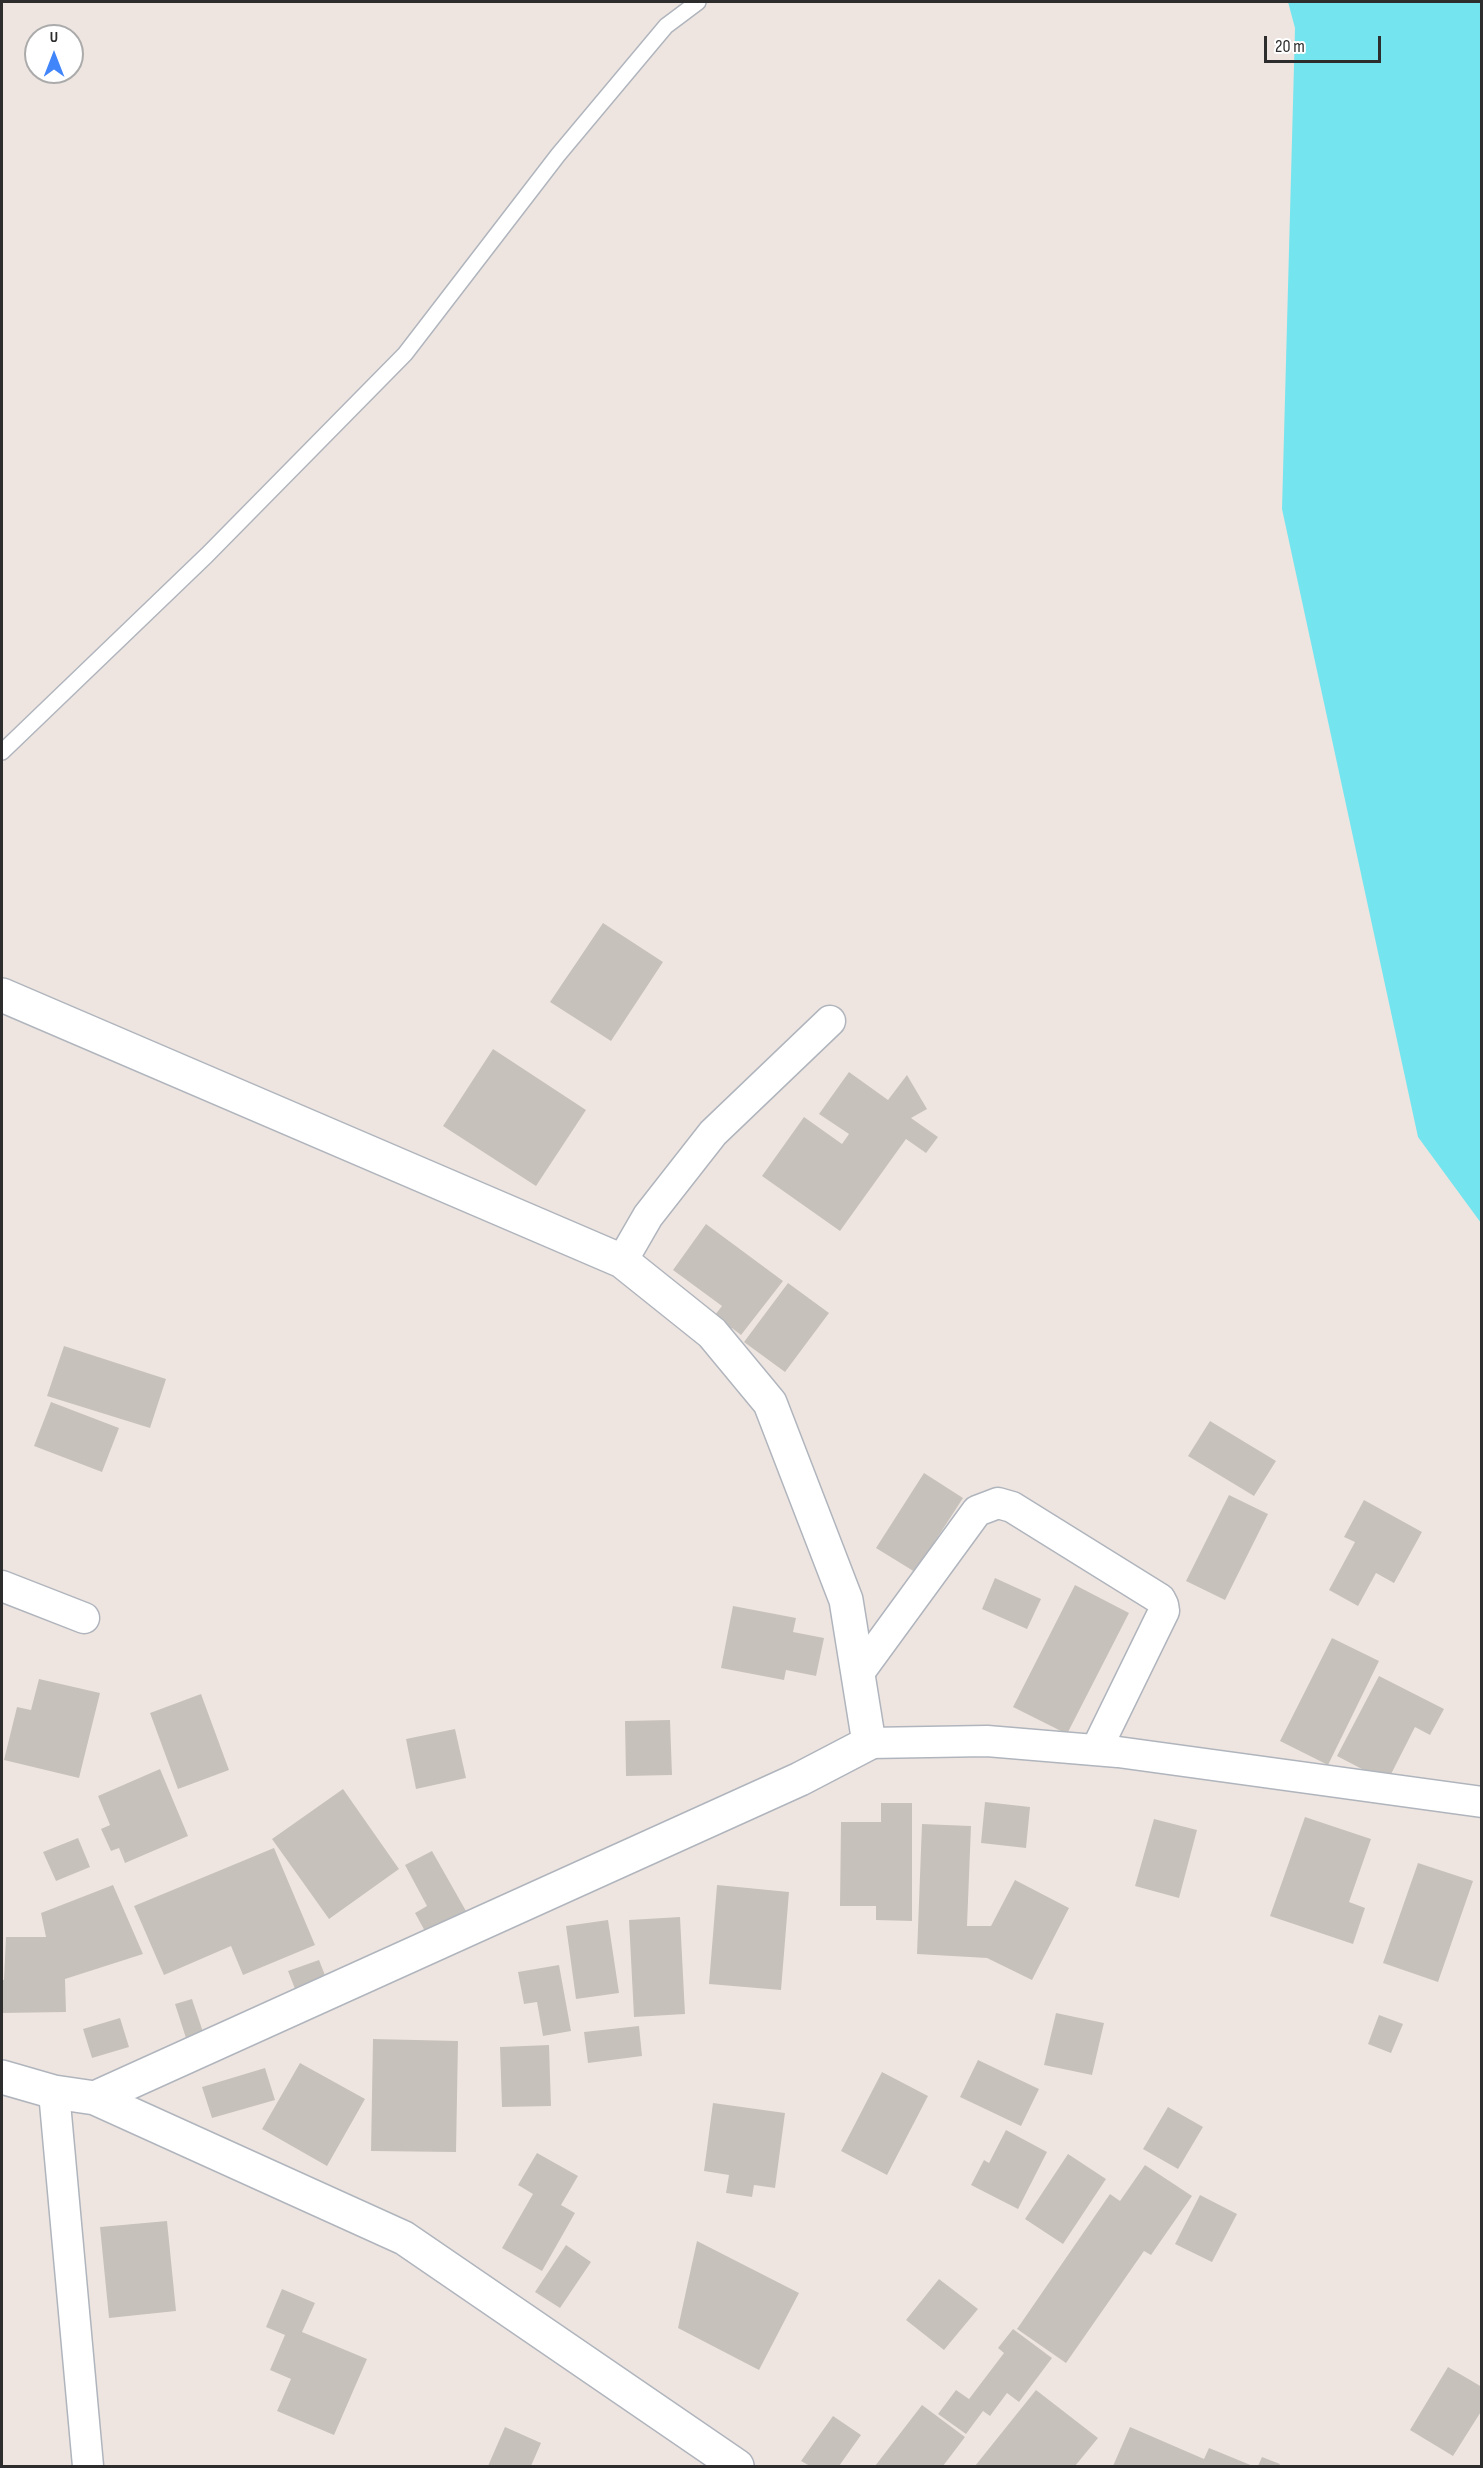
<!DOCTYPE html>
<html>
<head>
<meta charset="utf-8">
<style>
  body { margin:0 }
  #map { position:relative; width:1483px; height:2468px; overflow:hidden; background:#eee5e0; font-family:"Sofia Sans Condensed",sans-serif }
  canvas { display:block }
  .frame { position:absolute; inset:0; border:3px solid #2d2d2d; pointer-events:none }
  .north { position:absolute; left:24px; top:24px; width:60px; height:60px; box-sizing:border-box; background:#fff; border:2px solid #ababab; border-radius:50%; rotate:0deg; font-size:16px; font-weight:700; line-height:24px; text-align:center; color:#2d2d2d }
  .north::after { content:''; display:block; margin:auto; width:21px; height:27px; background:#4185fa; clip-path:polygon(50% 0,100% 100%,50% 72%,0 100%) }
  .scale { position:absolute; left:1264px; top:36px; width:117px; height:27px; box-sizing:border-box; border:3px solid #2d2d2d; border-top:0; padding-left:8px; font-size:18px; line-height:21px; white-space:nowrap; color:#2d2d2d; -webkit-text-stroke:4px #fff; paint-order:stroke }
</style>
</head>
<body>
<div id="map">
<canvas width="1483" height="2468"></canvas>
<div class="frame"></div>
<div class="north">U</div>
<div class="scale">20 m</div>
</div>
<script>
const ctx = document.querySelector('canvas').getContext('2d');
ctx.lineJoin = 'round';
function fill(path, color) { ctx.fillStyle = color; ctx.fill(path, 'evenodd'); }
const poly = rows => new Path2D(rows.map(r => 'M' + r).join(''));
function strokePath(path, color, width, dash) { ctx.strokeStyle = color; ctx.lineWidth = width; ctx.lineCap = dash ? 'butt' : 'round'; ctx.setLineDash(dash || []); ctx.stroke(path); }
fill(poly([
  [1288,2,1481,2,1481,1223,1418,1137,1282,509,1295,28]
]), '#74e5ef');
fill(poly([
  [603,923,663,962,611,1041,550,1002],
  [493,1049,586,1110,536,1186,443,1126],
  [849,1072,888,1100,907,1075,927,1109,911,1118,938,1137,926,1153,906,1139,840,1231,762,1176,804,1117,842,1144,849,1134,819,1114],
  [706,1224,783,1281,741,1335,732,1328,728,1333,711,1320,722,1306,673,1270],
  [788,1283,829,1313,785,1372,744,1342],
  [64,1346,166,1379,150,1428,47,1396],
  [51,1402,119,1428,102,1472,34,1446],
  [1210,1421,1276,1461,1254,1496,1188,1456],
  [924,1473,963,1498,915,1572,876,1548],
  [1229,1495,1268,1514,1225,1600,1186,1581],
  [1364,1500,1422,1532,1394,1583,1376,1573,1358,1606,1329,1590,1355,1542,1344,1537],
  [995,1578,1041,1599,1027,1629,982,1609],
  [1075,1585,1129,1613,1067,1734,1013,1707],
  [733,1606,796,1618,793,1632,824,1638,816,1676,786,1670,784,1680,721,1668],
  [1332,1638,1379,1661,1328,1765,1280,1741],
  [1379,1676,1444,1709,1430,1735,1415,1727,1387,1782,1337,1756],
  [39,1679,100,1693,79,1778,4,1760,17,1707,31,1710],
  [201,1694,229,1770,178,1789,150,1713],
  [670,1720,672,1775,626,1776,625,1721],
  [455,1729,466,1778,416,1789,406,1739],
  [160,1769,188,1836,125,1863,119,1848,111,1851,101,1829,110,1825,98,1796],
  [343,1789,399,1869,329,1919,272,1839],
  [985,1802,1030,1807,1026,1848,981,1843],
  [881,1803,912,1803,912,1921,876,1920,876,1906,840,1906,841,1822,881,1822],
  [1305,1817,1371,1839,1349,1902,1365,1908,1353,1944,1270,1916],
  [1154,1819,1197,1830,1179,1898,1135,1886],
  [922,1824,971,1826,967,1926,991,1926,1015,1880,1069,1908,1032,1980,987,1958,917,1954],
  [78,1838,90,1867,56,1881,43,1852],
  [274,1848,315,1945,243,1975,231,1946,164,1975,134,1906],
  [432,1851,466,1911,426,1933,415,1913,427,1906,405,1865],
  [1418,1863,1473,1881,1438,1982,1383,1963],
  [113,1885,143,1954,65,1979,66,2012,2,2013,2,1980,4,1980,6,1937,46,1937,41,1913],
  [717,1885,789,1892,781,1990,709,1984],
  [680,1917,685,2014,634,2017,629,1920],
  [608,1920,619,1993,576,1999,566,1926],
  [319,1960,328,1983,297,1994,288,1971],
  [559,1965,571,2031,543,2036,537,2002,524,2004,518,1972],
  [192,1999,203,2032,186,2038,175,2004],
  [1056,2013,1104,2023,1092,2075,1044,2065],
  [1379,2015,1403,2024,1391,2053,1368,2044],
  [120,2018,129,2047,92,2058,83,2029],
  [639,2026,642,2056,588,2063,584,2032],
  [373,2039,458,2041,456,2152,371,2151],
  [549,2045,551,2106,502,2107,500,2047],
  [978,2060,1039,2089,1021,2126,960,2097],
  [300,2063,365,2099,327,2166,262,2129],
  [265,2068,275,2100,212,2118,202,2087],
  [882,2072,928,2096,887,2175,841,2151],
  [713,2103,785,2113,775,2188,754,2185,752,2197,726,2193,729,2175,704,2171],
  [1168,2107,1203,2127,1178,2169,1143,2149],
  [1006,2130,1047,2152,1018,2209,971,2185,984,2160,989,2163],
  [537,2153,578,2176,561,2205,575,2213,542,2271,502,2248,533,2194,518,2185],
  [1068,2154,1106,2179,1063,2244,1025,2219],
  [1145,2165,1192,2196,1151,2255,1144,2251,1066,2363,1017,2329,1110,2194,1120,2201],
  [1200,2195,1237,2214,1212,2262,1175,2244],
  [167,2221,176,2311,109,2318,100,2227],
  [697,2241,799,2293,759,2370,678,2328],
  [566,2245,591,2262,560,2308,535,2292],
  [939,2279,978,2309,944,2350,906,2320],
  [282,2289,315,2303,302,2332,367,2359,334,2435,277,2411,291,2379,270,2370,285,2335,266,2327],
  [1013,2329,1052,2358,1019,2402,1007,2393,990,2416,983,2411,966,2434,938,2414,956,2390,969,2399,1004,2353,998,2348],
  [1448,2367,1482,2387,1482,2410,1453,2456,1410,2430],
  [1036,2390,1098,2438,1075,2466,975,2466],
  [922,2405,965,2437,943,2466,875,2466],
  [833,2416,861,2435,839,2466,810,2466,801,2461],
  [505,2427,541,2443,531,2466,488,2466],
  [1130,2427,1204,2459,1209,2448,1253,2466,1113,2466],
  [1262,2457,1280,2464,1279,2466,1258,2466]
]), '#c7c1bb');
const lane = poly([
  [2,752,207,555,405,354,558,155,666,26,698,2]
]);
const street = poly([
  [622,1261,648,1216,713,1133,830,1021],
  [2,1586,84,1618],
  [858,1674,977,1511,998,1503,1012,1507,1160,1599,1163,1605,1164,1611,1096,1750],
  [869,1743,987,1741,1118,1752,1482,1802],
  [54,2092,88,2466]
]);
const secondary = poly([
  [2,995,622,1261,712,1333,770,1403,846,1600,869,1743,800,1779,95,2098],
  [2,2077,54,2092,95,2098,404,2238,737,2466]
]);
strokePath(lane, '#b0b5bd', 18);
strokePath(street, '#b0b5bd', 33);
strokePath(secondary, '#b0b5bd', 36);
strokePath(lane, '#fff', 15);
strokePath(street, '#fff', 30);
strokePath(secondary, '#fff', 33);
</script>
</body>
</html>
